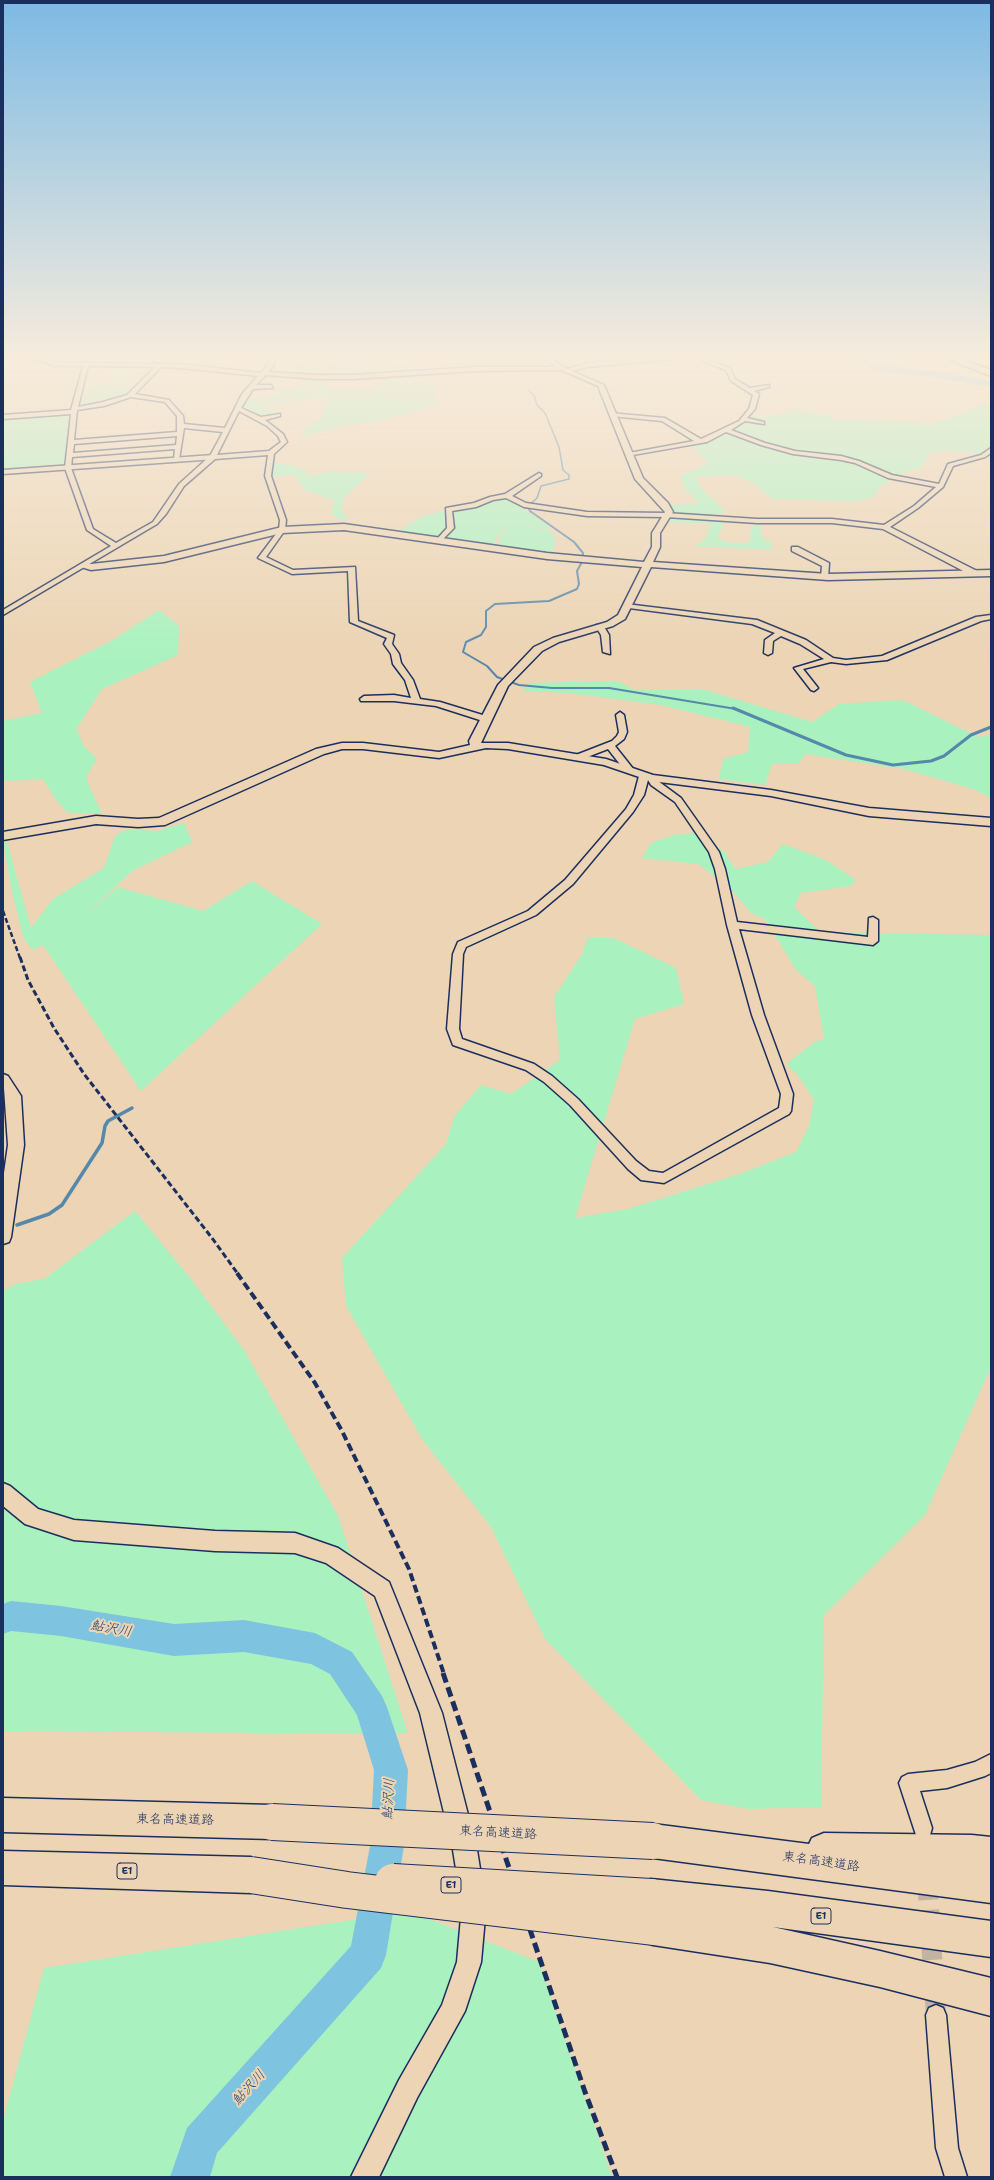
<!DOCTYPE html>
<html>
<head>
<meta charset="utf-8">
<style>
  body { margin:0 }
  #map { position:relative; width:994px; height:2180px; overflow:hidden; background:#ecd4b4; font-family:"Shantell Sans",sans-serif }
  canvas { display:block }
  .frame { position:absolute; inset:0; border:4px solid #1b2f5e; pointer-events:none }
</style>
</head>
<body>
<div id="map">
<canvas width="994" height="2180"></canvas>
<div class="frame"></div>
</div>
<script>
const ctx = document.querySelector('canvas').getContext('2d');
ctx.lineJoin = 'round';
function fill(path, color) { ctx.fillStyle = color; ctx.fill(path, 'evenodd'); }
const poly = rows => new Path2D(rows.map(r => 'M' + r).join(''));
function strokePath(path, color, width, dash) { ctx.strokeStyle = color; ctx.lineWidth = width; ctx.lineCap = dash ? 'butt' : 'round'; ctx.setLineDash(dash || []); ctx.stroke(path); }
function write(font, color, halo, rows, align = 'center') {
  ctx.font = font + ' "Shantell Sans","Klee One",sans-serif'; ctx.lineWidth = 4; ctx.setLineDash([]); ctx.textBaseline = 'middle'; ctx.strokeStyle = halo; ctx.fillStyle = color; for (const [text, x, y, turn = 0] of rows) {
    ctx.save(); ctx.translate(x, y); ctx.rotate((+turn || 0) * Math.PI / 180); ctx.textAlign = isNaN(turn) ? turn : align; if (halo) ctx.strokeText(text, 0, 0); ctx.fillText(text, 0, 0); ctx.restore();
  }
}
fill(poly([
  [359,355,380,355,414,371,413,373,320,377,329,361,356,360],
  [301,360,322,360,322,371,315,377,300,377,291,373],
  [110,366,139,367,123,384,127,388,129,396,75,409,80,388,110,384],
  [384,377,431,384,439,405,369,423,346,425,302,437,302,431,322,418,329,398,263,404,278,413,276,416,264,419,242,408,243,401,275,396,280,390,296,388,313,378,324,380,328,390,378,389],
  [986,404,991,404,991,460,968,451,931,452,921,468,898,475,879,488,874,497,856,501,772,499,754,483,734,475,696,477,701,488,723,509,723,513,711,515,668,512,666,505,700,504,685,489,680,476,709,463,690,444,734,427,748,415,763,417,770,414,782,415,792,409,832,416,831,422,833,419,911,422,929,425],
  [70,414,66,468,3,473,3,418],
  [273,463,297,466,310,476,331,472,370,473,345,497,341,508,348,520,339,520,331,512,335,501,304,489,294,475,270,477],
  [505,496,550,527,550,530,521,525,549,531,555,536,555,548,550,553,499,546,500,537,507,525,498,535,494,547,397,532,423,516],
  [671,515,718,519,724,522,718,538,730,543,743,544,750,541,750,532,755,523,760,523,763,540,770,540,772,550,694,546,705,540,711,524,666,522],
  [159,610,179,626,178,655,102,689,75,731,77,730,83,745,97,759,87,775,88,783,102,814,68,813,56,800,43,779,5,781,3,770,3,721,42,713,30,682,111,641],
  [618,681,634,690,702,689,812,722,839,704,903,700,978,737,991,735,991,798,973,789,904,769,805,754,799,764,772,764,765,785,719,779,723,759,748,752,750,727,661,705,569,693,523,691,530,683],
  [184,823,192,842,132,871,85,916,118,887,203,911,252,881,322,924,141,1091,43,945,32,950,23,937,13,896,3,842,7,842,31,928,53,899,104,868,115,836,127,829,156,831],
  [700,832,725,853,735,869,768,862,783,844,826,860,856,880,850,886,801,893,794,907,820,932,991,935,991,1367,925,1515,824,1615,821,1807,749,1809,701,1800,545,1639,491,1527,422,1439,346,1306,342,1258,446,1144,454,1117,481,1085,511,1094,560,1060,554,997,583,953,587,938,614,938,676,968,684,1004,635,1019,575,1218,628,1209,737,1175,796,1152,809,1126,814,1100,797,1074,786,1064,816,1041,824,1040,815,986,796,970,765,919,751,913,729,887,698,864,642,858,651,843,674,835],
  [135,1211,191,1279,244,1350,338,1516,408,1734,3,1731,3,1291,16,1284,44,1279],
  [409,1911,539,1962,612,2177,3,2177,3,2121,44,1968]
]), '#a9f2bf');
strokePath(poly([
  [529,391,534,395,537,405,545,413,559,447,563,470,569,475,569,479,541,486,537,498,527,507,531,512]
]), '#5688ab', 1.5);
strokePath(poly([
  [530,511,574,542,583,553,583,560,577,571,579,584,577,589,549,601,495,604,486,611,486,627,481,635,466,642,463,652,487,666,497,677,519,685,552,688,609,688,736,709]
]), '#5688ab', 2);
strokePath(poly([
  [733,708,846,755,893,765,931,761,944,756,971,735,991,727]
]), '#5688ab', 3);
strokePath(poly([
  [17,1225,49,1214,62,1205,102,1143,105,1126,108,1121,132,1108]
]), '#5688ab', 3.5);
fill(poly([
  [836,355,852,355,880,365,933,371,991,381,991,387,933,377,879,371,836,355],
  [11,1601,61,1606,174,1624,244,1620,315,1633,352,1652,382,1696,387,1707,408,1770,404,1846,386,1955,381,1968,217,2153,210,2177,170,2177,187,2128,351,1946,370,1846,374,1770,357,1715,330,1674,311,1664,244,1652,174,1656,61,1636,11,1631,3,1634,3,1604,11,1601]
]), '#7ec3df');
strokePath(poly([
  [927,1880,936,2015]
]), '#c2b3a3', 20, [20, 10]);
const minor = poly([
  [23,355,32,355,55,362,180,364,261,373,267,366,270,355,276,355,273,366,268,372,317,375,353,375,476,367,563,367,561,370,476,371,353,379,317,379,266,375,256,385,271,385,273,388,253,389,241,408,261,417,280,414,280,416,265,420,283,434,287,442,274,454,271,476,286,520,285,530,266,557,293,570,355,567,358,621,394,635,392,644,399,654,401,663,413,680,420,699,440,702,489,717,489,721,483,721,436,706,394,701,361,701,360,699,364,696,394,695,411,698,405,680,393,664,391,654,384,644,387,638,350,622,348,571,292,574,258,558,279,530,280,520,265,476,268,455,215,459,184,486,166,514,157,524,3,615,3,610,111,546,87,530,65,468,71,414,3,419,3,415,71,410,83,366,55,366,23,355],
  [88,366,155,367,127,395,103,402,78,407,88,366],
  [161,367,180,368,258,376,242,394,225,428,184,424,183,416,169,400,135,394,161,367],
  [131,397,165,402,177,416,177,432,74,440,77,410,104,406,131,397],
  [239,411,267,426,278,436,281,442,269,451,217,455,239,411],
  [184,428,223,432,210,456,179,484,153,522,116,543,93,529,71,468,72,457,175,449,174,459,179,460,184,428],
  [177,436,176,445,73,453,74,444,177,436],
  [679,355,703,355,709,360,730,368,735,379,750,388,769,385,769,387,754,391,759,394,755,409,747,418,764,422,764,424,745,421,731,430,765,443,795,451,841,456,859,461,892,475,939,484,948,464,981,455,991,448,991,453,985,457,953,466,943,487,918,508,890,527,977,571,977,575,971,575,883,529,832,523,757,523,666,517,587,516,524,507,506,498,493,500,476,507,452,511,454,528,441,541,437,541,437,539,447,528,446,508,474,503,490,497,505,494,539,473,541,474,541,476,512,496,526,503,587,512,666,513,757,519,832,519,884,525,914,506,936,487,888,478,855,463,841,460,793,454,761,445,726,432,707,442,627,456,626,455,629,453,694,441,662,421,611,416,609,413,665,418,701,439,739,421,749,409,753,395,731,381,726,370,705,362,698,357,588,367,567,372,564,370,588,363,679,355],
  [792,547,798,547,829,563,828,579,821,577,822,566,792,551,792,547],
  [626,604,757,620,806,640,833,658,846,660,882,656,976,617,991,615,991,619,981,621,887,660,846,664,831,662,803,669,818,688,814,691,811,690,794,668,824,659,800,644,781,636,773,641,772,653,768,655,764,653,765,640,775,633,752,624,629,608,625,606,626,604],
  [597,625,603,625,609,635,610,654,603,652,601,635,596,627,597,625],
  [620,712,624,715,627,732,624,739,615,746,634,770,632,772,626,772,608,749,582,759,576,759,576,755,612,741,617,736,619,732,616,715,620,712],
  [644,773,654,776,658,781,681,798,719,852,725,869,737,922,868,937,869,918,873,917,878,920,878,941,873,945,739,929,764,1015,793,1094,791,1111,789,1114,664,1183,641,1180,628,1169,570,1105,544,1082,526,1070,453,1045,447,1029,453,954,458,942,528,911,565,880,626,809,634,795,639,776,644,773],
  [648,780,651,785,675,802,709,852,715,869,727,925,752,1015,781,1094,779,1108,663,1173,649,1171,636,1161,578,1099,552,1076,534,1064,462,1039,459,1029,463,954,466,947,536,915,573,884,633,812,644,795,648,780],
  [991,1754,991,1773,985,1776,947,1788,920,1791,932,1828,930,1835,923,1837,916,1835,899,1783,902,1777,908,1774,947,1770,975,1762,991,1754],
  [936,2005,943,2008,946,2015,958,2148,967,2177,945,2177,936,2148,926,2015,929,2008,936,2005]
]);
const tertiary = poly([
  [539,355,547,355,563,367,604,385,643,478,668,503,673,512,660,533,660,547,653,562,828,574,991,570,991,576,828,580,651,567,625,619,613,626,559,642,542,651,508,686,481,743,508,743,606,759,653,775,771,790,869,808,991,818,991,826,869,816,771,796,651,781,604,765,508,749,486,748,439,758,363,749,342,749,324,754,165,825,138,827,96,824,3,840,3,832,96,816,138,819,159,818,316,749,342,743,363,743,439,752,470,745,469,741,498,685,534,647,553,638,607,622,618,615,642,567,547,559,344,530,282,533,164,562,91,570,78,566,83,563,91,564,164,556,282,527,344,524,547,553,644,562,652,547,652,533,665,512,635,479,598,386,559,369,539,355],
  [213,455,216,455,216,459,3,474,3,470,213,455],
  [3,1074,8,1076,21,1096,24,1145,11,1237,9,1242,3,1244,3,1180,8,1145,3,1074],
  [3,1483,10,1486,38,1509,74,1520,215,1531,295,1533,338,1548,389,1582,442,1713,477,1850,486,1906,481,1962,465,2011,417,2098,379,2177,351,2177,399,2080,442,2005,457,1962,462,1906,453,1850,420,1713,375,1596,326,1563,295,1553,215,1551,74,1540,25,1524,3,1506,3,1483]
]);
const primary = poly([
  [937,355,950,355,991,370,991,376,937,355]
]);
const motorway = poly([
  [3,1798,272,1805,284,1810,289,1822,284,1834,272,1839,3,1832,3,1798],
  [653,1824,809,1844,812,1838,824,1833,972,1835,991,1837,991,1903,653,1858,641,1853,636,1841,641,1829,653,1824],
  [3,1851,251,1857,263,1863,269,1875,263,1887,251,1893,3,1885,3,1851],
  [651,1879,768,1891,991,1921,991,1957,773,1927,880,1951,991,1978,991,2016,880,1987,770,1963,653,1945,640,1940,635,1927,640,1914,645,1912,638,1910,633,1897,638,1884,651,1879]
]);
strokePath(minor, '#1b2f5e', 3);
strokePath(tertiary, '#1b2f5e', 3);
strokePath(primary, '#1b2f5e', 3);
strokePath(motorway, '#1b2f5e', 3);
fill(minor, '#ecd4b4');
fill(tertiary, '#ecd4b4');
fill(primary, '#ecd4b4');
fill(motorway, '#ecd4b4');
strokePath(poly([
  [3,911,20,958]
]), '#1b2f5e', 2.5, [5, 2.5]);
strokePath(poly([
  [20,957,28,980,54,1028,84,1074,212,1238,238,1274]
]), '#1b2f5e', 3, [6, 3]);
strokePath(poly([
  [237,1273,315,1383,342,1431,409,1569,444,1674]
]), '#1b2f5e', 4, [8, 4]);
strokePath(poly([
  [443,1673,585,2092,617,2177]
]), '#1b2f5e', 5, [10, 5]);
const motorwayBridge = poly([
  [272,1822,653,1841],
  [251,1875,347,1890,653,1927],
  [393,1882,651,1897]
]);
strokePath(motorwayBridge, '#1b2f5e', 38, []);
strokePath(motorwayBridge, '#ecd4b4', 36);
const sky = ctx.createLinearGradient(0, 0, 0, 661);
sky.addColorStop(0, '#7dbae4');
sky.addColorStop(0.54, '#f6ecdd');
sky.addColorStop(1, '#f6ecdd00');
ctx.fillStyle = sky;
ctx.fillRect(0, 0, 994, 661);
for (const [x, y, w] of [
  [127,1871,20],
  [451,1885,20],
  [821,1916,20]
]) { const box = new Path2D(); box.roundRect(x - w / 2, y - 8, w, 16, 3); ctx.fillStyle = '#ecd4b4'; ctx.fill(box); strokePath(box, '#1b2f5e', 1); }
write('bold 10px', '#1b2f5e', null, [
  ["E1",127,1871],
  ["E1",451,1885],
  ["E1",821,1916]
]);
write('13px', '#1b2f5e', '#ecd4b4', [
  ["東名高速道路",175,1820,1],
  ["東名高速道路",498,1833,3],
  ["東名高速道路",821,1862,8]
]);
write('italic 14px', '#2a4571', '#ecd4b4', [
  ["鮎沢川",111,1629,10],
  ["鮎沢川",389,1799,-87],
  ["鮎沢川",249,2088,-48]
]);
</script>
</body>
</html>
